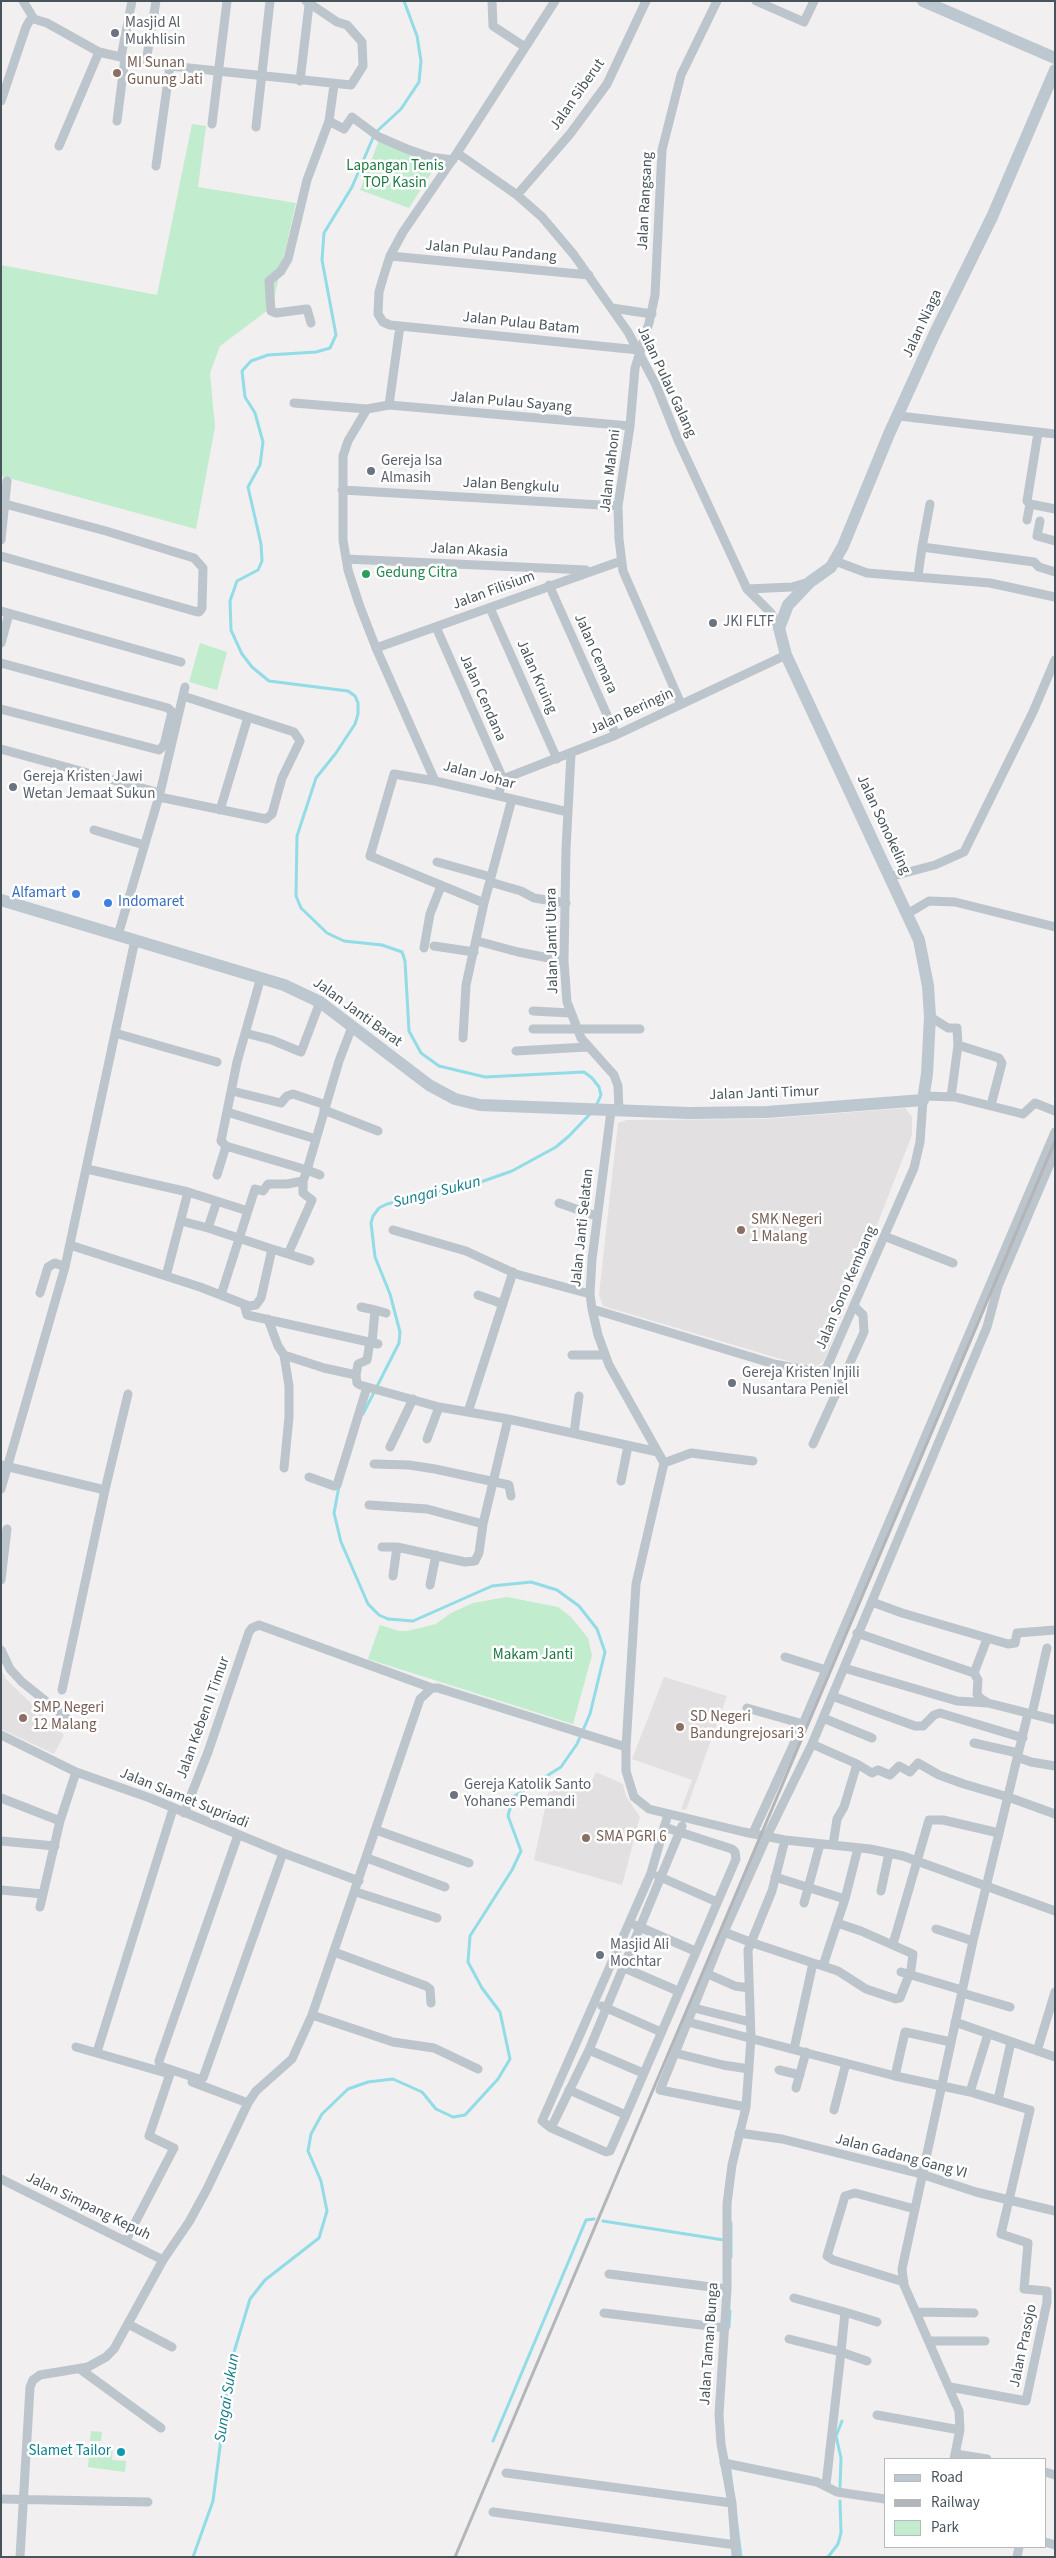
<!DOCTYPE html>
<html>
<head>
<meta charset="utf-8">
<style>
  body { margin:0 }
  #map { position:relative; width:1056px; height:2558px; overflow:hidden; background:#f1efef; font-family:"Source Sans 3",sans-serif }
  canvas { display:block }
  .frame { position:absolute; inset:0; border:2px solid #48545b; pointer-events:none }
  .legend { position:absolute; left:884px; top:2458px; width:162px; height:90px; box-sizing:border-box; background:#fff; border:1px solid #b6bbbd; margin:0; padding:6px 9px; list-style:none; font-size:15px; color:#48545b }
  .legend li { display:flex; align-items:center; gap:10px; height:25px }
  .legend b { width:25px; border:1px solid #b6bbbd }
</style>
</head>
<body>
<div id="map">
<canvas width="1056" height="2558"></canvas>
<div class="frame"></div>
<ul class="legend">
<li><b style="height:6px;background:#bcc7cf"></b>Road</li>
<li><b style="height:6px;background:#b2b5b9"></b>Railway</li>
<li><b style="height:14px;background:#c1eccd"></b>Park</li>
</ul>
</div>
<script>
const ctx = document.querySelector('canvas').getContext('2d');
ctx.lineJoin = 'round';
function fill(path, color) { ctx.fillStyle = color; ctx.fill(path, 'evenodd'); }
const poly = rows => new Path2D(rows.map(r => 'M' + r).join(''));
function strokePath(path, color, width, dash) { ctx.strokeStyle = color; ctx.lineWidth = width; ctx.lineCap = dash ? 'butt' : 'round'; ctx.setLineDash(dash || []); ctx.stroke(path); }
function write(font, color, halo, rows, align = 'center') {
  ctx.font = font + ' "Source Sans 3",sans-serif'; ctx.lineWidth = 5; ctx.setLineDash([]); ctx.textBaseline = 'middle'; ctx.strokeStyle = halo; ctx.fillStyle = color; for (const [text, x, y, turn = 0] of rows) {
    ctx.save(); ctx.translate(x, y); ctx.rotate((+turn || 0) * Math.PI / 180); ctx.textAlign = isNaN(turn) ? turn : align; if (halo) ctx.strokeText(text, 0, 0); ctx.fillText(text, 0, 0); ctx.restore();
  }
}
fill(poly([
  [905,1108,912,1117,912,1135,824,1361,815,1367,801,1365,603,1306,599,1295,618,1123,627,1120,765,1119],
  [1,1669,6,1679,64,1735,54,1754,1,1729],
  [664,1677,727,1696,686,1810,681,1809,692,1780,632,1759],
  [596,1772,623,1784,626,1796,640,1817,622,1885,534,1860,549,1789,582,1779,592,1781]
]), '#e2e0e0');
fill(poly([
  [192,124,206,126,198,187,296,203,272,307,220,346,210,373,215,427,196,529,1,476,1,265,157,295],
  [379,140,437,164,409,208,360,190],
  [200,643,227,652,217,690,189,682],
  [507,1597,558,1607,571,1617,588,1638,592,1655,573,1724,368,1659,380,1625,399,1631,407,1631,436,1624,451,1613,473,1603],
  [91,2431,102,2432,101,2441,90,2441],
  [90,2445,113,2445,112,2460,126,2461,125,2472,88,2467]
]), '#c1eccd');
strokePath(poly([
  [404,1,417,36,421,61,419,82,401,109,375,133,352,187,324,233,322,260,336,335,330,348,316,352,268,355,251,361,242,371,245,397,255,413,263,442,260,465,248,487,261,544,262,561,258,570,237,581,230,601,231,630,242,654,252,667,269,681,348,691,355,696,358,703,358,714,355,724,336,753,316,778,297,836,296,896,301,908,327,933,344,941,382,945,402,952,405,961,409,1031,421,1053,439,1066,485,1077,584,1072,592,1078,599,1087,601,1095,596,1106],
  [363,1414,399,1343,400,1332,390,1294,375,1257,371,1223,373,1216,379,1208,387,1204,475,1184,512,1171,556,1147,569,1136,591,1113],
  [603,2221,724,2240],
  [731,2223,731,2257],
  [729,2327,730,2311],
  [493,2441,586,2220,594,2219],
  [730,2470,741,2557],
  [840,2487,841,2458,836,2436,842,2421],
  [193,2557,213,2501,231,2362,250,2299,265,2280,319,2238,327,2211,321,2181,308,2151,311,2134,322,2114,348,2089,368,2082,393,2079,422,2092,436,2109,453,2117,465,2115,498,2079,510,2059,500,2012,482,1988,468,1962,470,1936,512,1870,521,1851,508,1816,513,1797,561,1767,577,1744,590,1714,605,1652,597,1629,579,1606,557,1590,531,1582,492,1586,413,1621,388,1619,379,1615,368,1604,341,1542,334,1513,339,1486],
  [828,2557,838,2544,841,2533,840,2501]
]), '#91dce6', 3);
strokePath(poly([
  [23,1,34,19],
  [492,1,493,26,525,47],
  [555,1,457,153,403,232,390,256,383,278,379,292,378,314,383,322,390,325,639,350],
  [756,1,804,22,814,1],
  [121,57,132,1],
  [146,62,156,1],
  [300,81,309,5],
  [1,101,26,27,30,20,34,19,47,23,99,52,125,58,170,66,351,85,363,66,362,42,347,25,337,22,306,1],
  [117,121,125,58],
  [329,121,344,129,352,117,379,137,407,149,430,157,453,160],
  [212,124,227,1],
  [256,127,270,1],
  [59,146,99,52],
  [457,153,517,195,542,217,574,255,628,332,656,385,678,440,747,589,771,613,779,628],
  [156,166,170,66],
  [517,195,570,134,607,84,646,1],
  [390,256,589,275],
  [612,308,652,314],
  [311,323,307,309,276,313,271,311,269,281,281,271,288,259,307,180,329,121,334,85],
  [400,326,389,405,367,409,348,441,343,456,343,540,348,570,359,604,376,648,435,781,568,812],
  [294,403,367,409],
  [389,405,630,426],
  [899,416,1055,434],
  [1038,433,1027,501,1030,504,1055,509],
  [342,490,618,506],
  [930,504,922,547,1034,562,1039,567,1055,572],
  [1027,520,1030,504],
  [1040,521,1037,536,1055,541],
  [1,540,7,481],
  [1,556,194,611,199,612,202,608,203,568,194,558,106,531,5,504],
  [346,559,586,570],
  [835,561,867,573,990,583,1055,597],
  [918,576,922,547],
  [549,585,616,735],
  [747,589,792,587,809,582],
  [490,608,557,759],
  [1,611,181,662],
  [436,627,503,779],
  [1,643,9,614],
  [376,648,621,561],
  [1,663,168,708,172,712,164,745,159,750,1,709],
  [681,704,623,571,619,539,618,506,630,426,635,368,649,323,655,295,662,150,681,75,717,1],
  [1,749,160,793],
  [571,754,566,849,564,961,567,1002,581,1038,614,1075,618,1086,619,1111],
  [435,781,394,774,370,856,484,903,466,985,463,1038],
  [498,796,503,779,616,735,786,655],
  [159,797,266,819,272,814,282,778,300,741,294,732,183,696],
  [220,810,248,717],
  [94,830,144,845],
  [437,862,491,877],
  [889,877,935,865,964,852,1033,712,1055,660],
  [490,882,521,891,534,898,566,903],
  [484,903,512,799],
  [907,914,929,901,955,902,1055,927],
  [118,935,160,793,185,687],
  [477,941,518,952,564,961],
  [434,946,474,952],
  [424,948,430,914,441,886],
  [533,1011,570,1013],
  [929,1016,948,1028,957,1028,958,1045],
  [533,1029,640,1029],
  [115,1033,217,1062],
  [245,1033,272,1040,301,1052,320,1002],
  [516,1051,587,1047],
  [232,1091,281,1103,287,1096,293,1094,326,1105],
  [924,1096,955,1097,1023,1114,1035,1103,1055,1111],
  [951,1097,958,1045,999,1058,1002,1063,991,1105],
  [324,1110,378,1131],
  [611,1111,592,1259,590,1294,592,1309,598,1335,609,1365,664,1463,636,1584,626,1747,626,1771,634,1797,649,1809,657,1811,744,1832,785,1840,870,1849,903,1856,1055,1911],
  [227,1112,316,1139],
  [87,1169,188,1192,248,1211],
  [217,1175,226,1146],
  [320,1175,307,1170,339,1061,352,1027],
  [559,1203,596,1216],
  [181,1221,208,1228,217,1201],
  [393,1230,466,1251,516,1274,590,1294],
  [884,1236,953,1263],
  [70,1245,200,1287,249,1306,256,1305,261,1298,272,1249,208,1228],
  [272,1249,288,1254,312,1200,303,1193,303,1181],
  [288,1254,310,1261],
  [166,1276,188,1192],
  [40,1293,48,1267,55,1263,65,1267],
  [221,1295,255,1189,263,1191,268,1184,287,1184,303,1181,307,1170,226,1146,221,1141,237,1062,261,977],
  [478,1295,503,1304],
  [244,1304,247,1315,378,1344],
  [361,1307,375,1310,372,1343],
  [592,1309,774,1364,817,1372,826,1369,914,1168,920,1142,923,1100],
  [375,1310,386,1313],
  [268,1319,278,1346,284,1355,289,1386,289,1417,284,1468],
  [284,1355,324,1368,356,1375,357,1383,360,1385,439,1407,508,1419,658,1452],
  [572,1355,605,1355],
  [356,1375,358,1364,367,1360,370,1342],
  [468,1412,513,1272],
  [574,1433,579,1396],
  [427,1439,439,1407],
  [813,1444,864,1332,863,1315,854,1306],
  [390,1447,413,1399],
  [664,1463,691,1453,753,1461],
  [374,1464,409,1465,435,1469,509,1485,511,1496],
  [1,1465,105,1490,62,1690],
  [309,1477,334,1486,337,1485,367,1387],
  [621,1481,628,1446],
  [1,1489,65,1267,135,940],
  [105,1490,128,1394],
  [369,1505,427,1509,483,1524],
  [382,1547,397,1547],
  [393,1576,397,1547,465,1562,475,1561,479,1553,483,1524,508,1419],
  [1,1580,7,1529],
  [430,1585,436,1555],
  [872,1602,902,1613,1008,1644,1015,1643,1017,1633,1055,1630],
  [857,1633,974,1673,987,1639],
  [1,1650,10,1669,22,1682,78,1727],
  [785,1657,826,1670],
  [844,1668,957,1701,988,1703],
  [974,1673,978,1680,977,1694,980,1698,988,1703,1055,1720],
  [832,1696,915,1726,923,1726,934,1715,940,1713,1023,1738],
  [747,1708,803,1724],
  [1032,1714,1047,1648],
  [823,1718,872,1738],
  [1,1735,76,1772,150,1798,283,1853,359,1881],
  [974,1743,1018,1753],
  [812,1744,857,1764],
  [1017,1757,1031,1762,1055,1766],
  [1,1798,60,1821],
  [184,1813,208,1752,249,1632,252,1628,259,1625,432,1688,438,1688,626,1747],
  [664,1827,732,1849,735,1852,736,1859,626,2115,610,2151,606,2152,551,2128,542,2121,651,1873,668,1814],
  [376,1830,469,1863],
  [753,1833,803,1724,1055,1132],
  [238,1835,159,2061,160,2066,199,2079,203,2078,283,1853],
  [1,1841,55,1846],
  [833,1845,837,1819,844,1807,857,1764,872,1773,878,1770,890,1775,899,1766,910,1772,918,1763,939,1775,964,1784,1008,1797,1055,1814],
  [367,1858,445,1887],
  [658,1876,717,1902],
  [775,1877,845,1899,837,1923],
  [1,1890,43,1894],
  [881,1891,889,1853],
  [356,1892,437,1918],
  [845,1899,858,1848],
  [804,1903,820,1844],
  [40,1907,60,1821,76,1772],
  [635,1925,695,1951],
  [936,1929,973,1941],
  [724,1932,750,1942,813,1963,823,1966,838,1971,866,1989,896,1999,900,1998,911,1970,913,1954,861,1931,837,1923,823,1966],
  [893,1944,929,1820,943,1820,999,1833],
  [334,1952,426,1986,430,1989,431,2003],
  [622,1967,678,1991],
  [901,1972,962,1990],
  [708,1974,735,1986,749,1988],
  [962,1993,1010,2007],
  [602,2006,661,2032],
  [694,2008,750,2022],
  [312,2015,393,2042,434,2048,478,2069],
  [688,2022,895,2076,970,2092,1030,2110,1001,2234,1028,2243,1024,2289,1047,2291,1047,2302,1026,2401,950,2387],
  [955,2022,1055,2057],
  [76,2047,166,2073],
  [794,2049,813,1963],
  [589,2050,643,2073],
  [1037,2051,1055,1992],
  [97,2052,173,1809],
  [675,2053,723,2065,749,2069],
  [779,2070,800,2075],
  [895,2076,905,2032,951,2042],
  [192,2082,248,2103],
  [796,2088,806,2052],
  [569,2090,626,2115],
  [970,2092,988,2034],
  [998,2100,1011,2042],
  [746,2107,660,2090,724,1932,767,1836,812,1744,987,1327,998,1286,1055,1152],
  [834,2110,846,2063],
  [551,2128,589,2050,682,1826],
  [739,2133,782,2139,921,2174,976,2192,1055,2211],
  [1,2179,163,2260],
  [126,2240,174,2148,149,2136,170,2074],
  [609,2274,727,2289],
  [904,2282,833,2260,827,2256,845,2196,855,2193,915,2209],
  [794,2298,845,2312,841,2352,867,2361],
  [845,2312,877,2322],
  [916,2312,974,2313],
  [604,2313,725,2328],
  [128,2324,172,2347],
  [789,2339,841,2352,826,2485],
  [930,2341,985,2341],
  [80,2369,161,2428],
  [877,2415,960,2430],
  [956,2454,987,2459],
  [954,2459,960,2430,959,2411,904,2285,902,2269,973,1941,1028,1713],
  [724,2463,817,2482,837,2492,885,2499],
  [1045,2472,1055,2475],
  [506,2473,732,2503],
  [1,2499,148,2502],
  [493,2512,736,2545],
  [1045,2542,1055,2545],
  [20,2557,30,2387,33,2380,40,2375,88,2367,106,2357,114,2349,163,2260,189,2222,207,2189,248,2103,256,2091,292,2059,312,2015,420,1699,432,1688],
  [736,2557,732,2503,721,2444,719,2415,727,2289,727,2204,732,2165,746,2107,751,2038,748,1950,772,1891,785,1840],
  [1017,2557,1019,2547]
]), '#bcc5cb', 9);
strokePath(poly([
  [923,1,1055,58],
  [1,900,284,985,320,1002,429,1085,455,1099,480,1105,689,1113,767,1112,923,1100,927,1074,930,1017,928,986,919,940,786,655,779,628,788,605,810,582,831,567,843,546,889,434,935,333,992,217,1055,70]
]), '#bcc7cf', 12);
strokePath(poly([
  [455,2557,1055,1141]
]), '#b2b5b9', 3);
for (const [x, y, r, color] of [
  [115,33,5,"#6b7280"],
  [117,73,5,"#8d6e63"],
  [371,471,5,"#6b7280"],
  [366,574,5,"#2e9e5b"],
  [713,623,5,"#6b7280"],
  [13,787,5,"#6b7280"],
  [76,894,5,"#3f7fe0"],
  [108,903,5,"#3f7fe0"],
  [741,1230,5,"#8d6e63"],
  [732,1383,5,"#6b7280"],
  [23,1718,5,"#8d6e63"],
  [680,1727,5,"#8d6e63"],
  [454,1795,5,"#6b7280"],
  [586,1838,5,"#8d6e63"],
  [600,1955,5,"#6b7280"],
  [121,2452,5,"#0f9aa8"]
]) { const dot = new Path2D(); dot.arc(x, y, r, 0, 2 * Math.PI); ctx.fillStyle = color; ctx.fill(dot); strokePath(dot, '#fff', 2); }
write('15px', '#5b616d', '#fff', [
  ["Masjid Al",125,24],
  ["Mukhlisin",125,41],
  ["Gereja Isa",381,462],
  ["Almasih",381,479],
  ["JKI FLTF",723,623],
  ["Gereja Kristen Jawi",23,778],
  ["Wetan Jemaat Sukun",23,795],
  ["Gereja Kristen Injili",742,1374],
  ["Nusantara Peniel",742,1391],
  ["Gereja Katolik Santo",464,1786],
  ["Yohanes Pemandi",464,1803],
  ["Masjid Ali",610,1946],
  ["Mochtar",610,1963]
], 'left');
write('15px', '#785e54', '#fff', [
  ["MI Sunan",127,64],
  ["Gunung Jati",127,81],
  ["SMK Negeri",751,1221],
  ["1 Malang",751,1238],
  ["SMP Negeri",33,1709],
  ["12 Malang",33,1726],
  ["SD Negeri",690,1718],
  ["Bandungrejosari 3",690,1735],
  ["SMA PGRI 6",596,1838]
], 'left');
write('15px', '#48545b', '#fff', [
  ["Jalan Siberut",578,95,-55],
  ["Jalan Rangsang",646,201,-87],
  ["Jalan Pulau Pandang",491,252,5],
  ["Jalan Pulau Batam",521,324,6],
  ["Jalan Niaga",923,324,-65],
  ["Jalan Pulau Galang",666,382,65],
  ["Jalan Pulau Sayang",511,403,5],
  ["Jalan Mahoni",611,471,-83],
  ["Jalan Bengkulu",511,486,3],
  ["Jalan Akasia",469,551,3],
  ["Jalan Filisium",494,591,-20],
  ["Jalan Cemara",595,654,66],
  ["Jalan Kruing",536,677,66],
  ["Jalan Cendana",482,698,66],
  ["Jalan Beringin",632,712,-25],
  ["Jalan Johar",479,776,15],
  ["Jalan Sonokeling",883,825,65],
  ["Jalan Janti Utara",553,941,-91],
  ["Jalan Janti Barat",357,1013,36],
  ["Jalan Janti Timur",764,1094,-2],
  ["Jalan Janti Selatan",583,1228,-84],
  ["Jalan Sono Kembang",847,1288,-67],
  ["Jalan Keben II Timur",204,1718,-70],
  ["Jalan Slamet Supriadi",184,1799,22],
  ["Jalan Gadang Gang VI",901,2157,15],
  ["Jalan Simpang Kepuh",88,2207,26],
  ["Jalan Taman Bunga",710,2344,-86],
  ["Jalan Prasojo",1024,2346,-78]
]);
write('15px', '#1e7842', '#fff', [
  ["Lapangan Tenis",395,167],
  ["TOP Kasin",395,184],
  ["Makam Janti",533,1656]
]);
write('15px', '#27864d', '#fff', [
  ["Gedung Citra",376,574]
], 'left');
write('15px', '#366cbe', '#fff', [
  ["Alfamart",66,894],
  ["Indomaret",118,903,"left"]
], 'right');
write('15px', '#0d838f', '#fff', [
  ["Slamet Tailor",111,2452]
], 'right');
write('italic 16px', '#157e8b', '#fff', [
  ["Sungai Sukun",437,1193,-14],
  ["Sungai Sukun",228,2398,-81]
]);
</script>
</body>
</html>
